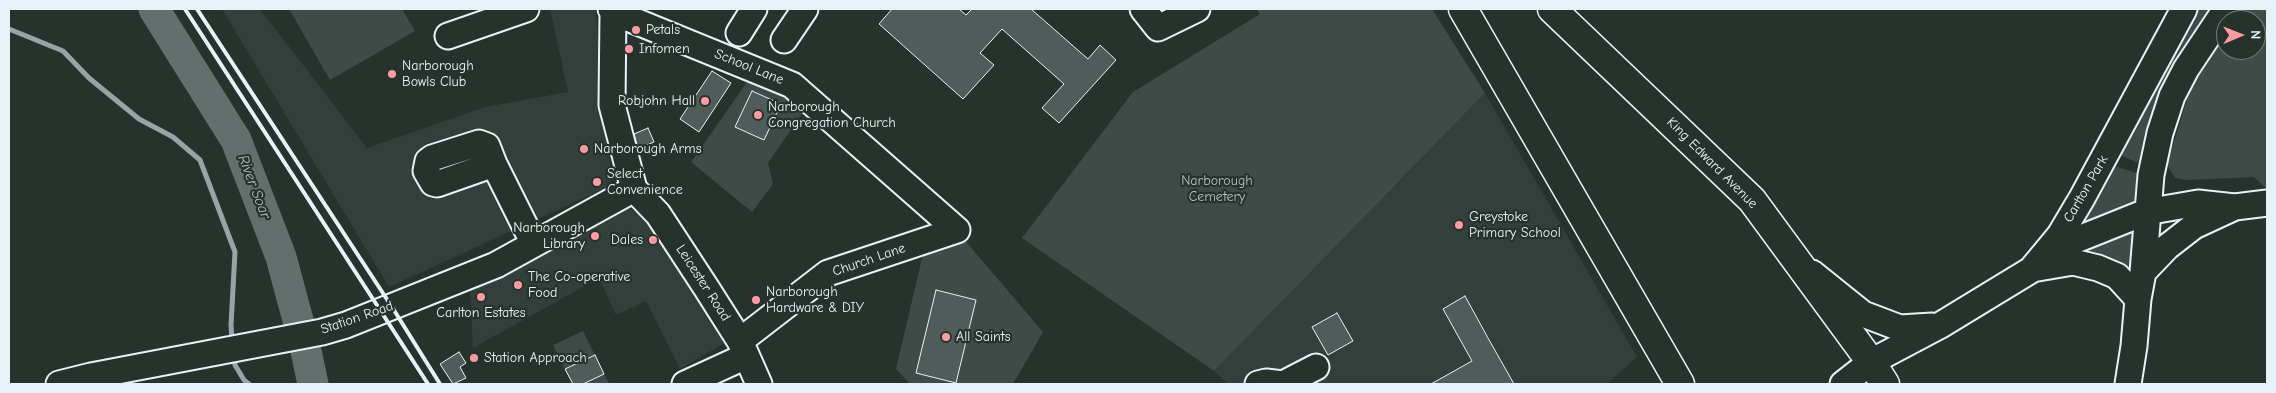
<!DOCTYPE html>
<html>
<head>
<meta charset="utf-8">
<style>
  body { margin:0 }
  #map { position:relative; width:2276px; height:393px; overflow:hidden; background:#26332d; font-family:"Comic Neue",sans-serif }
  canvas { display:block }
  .frame { position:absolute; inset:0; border:10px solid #e8f1f8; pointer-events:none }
  .north { position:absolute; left:2216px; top:10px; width:50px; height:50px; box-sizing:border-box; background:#26332d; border:1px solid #747f7e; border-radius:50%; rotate:89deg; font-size:14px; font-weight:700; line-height:20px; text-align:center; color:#e8f1f8 }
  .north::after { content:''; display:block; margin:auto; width:18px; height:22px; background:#ff9aa2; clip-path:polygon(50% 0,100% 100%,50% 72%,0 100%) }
</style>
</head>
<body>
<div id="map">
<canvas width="2276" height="393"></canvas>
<div class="frame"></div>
<div class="north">N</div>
</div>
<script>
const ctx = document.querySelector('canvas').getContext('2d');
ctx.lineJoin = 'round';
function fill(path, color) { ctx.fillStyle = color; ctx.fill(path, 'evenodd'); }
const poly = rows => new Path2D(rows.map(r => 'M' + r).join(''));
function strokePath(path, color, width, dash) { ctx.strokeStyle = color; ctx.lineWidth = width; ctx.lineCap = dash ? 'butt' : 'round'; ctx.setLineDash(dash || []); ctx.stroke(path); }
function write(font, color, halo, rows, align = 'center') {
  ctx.font = font + ' "Comic Neue",sans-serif'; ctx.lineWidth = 4.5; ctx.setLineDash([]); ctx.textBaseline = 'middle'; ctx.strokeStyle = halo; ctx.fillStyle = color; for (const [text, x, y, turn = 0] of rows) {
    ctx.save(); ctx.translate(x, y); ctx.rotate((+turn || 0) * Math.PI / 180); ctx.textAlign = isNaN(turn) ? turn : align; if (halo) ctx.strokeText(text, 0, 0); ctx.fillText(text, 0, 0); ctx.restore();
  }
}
fill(poly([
  [222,9,260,9,367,148,485,107,568,92,550,9,595,9,612,185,389,287],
  [1485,93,1637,357,1607,384,1229,384,1214,371],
  [628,208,644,216,730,340,680,369,646,301,616,315,599,278,473,348,470,291]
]), '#333f3a');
fill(poly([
  [289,9,402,9,415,31,330,80],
  [1256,9,1432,9,1485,93,1214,371,1022,238,1133,92,1260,14],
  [2195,9,2213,9,2141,164,2120,155],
  [2233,9,2267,9,2267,189,2254,177,2186,180,2175,178,2167,165,2191,86,2215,44,2212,36],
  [2226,20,2256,20,2256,50,2226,50],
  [752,75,809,103,768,163,773,184,752,212,691,162],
  [2114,166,2140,174,2138,210,2068,239],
  [2134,223,2132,270,2115,260,2075,253],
  [962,237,1043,332,1013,384,910,384,896,369,923,254],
  [583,331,609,384,572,384,553,345]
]), '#3e4b47');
strokePath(poly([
  [9,29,63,51,89,78,139,119,173,137,200,160,235,252,231,325,232,341],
  [234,355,235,365,244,380,249,384]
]), '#98a3a5', 5);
strokePath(poly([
  [154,9,236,140,281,257,305,346,313,384]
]), '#636f6d', 31);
const building = poly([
  [892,9,959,9,966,15,972,9,1031,9,1088,59,1100,45,1116,60,1059,123,1042,108,1064,84,1002,29,980,53,994,65,963,99,879,24,892,9],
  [712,71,731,83,699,132,680,119,712,71],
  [752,91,781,104,764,140,735,127,752,91],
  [648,128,654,142,638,149,634,134,648,128],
  [936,290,976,300,956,383,916,373,936,290],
  [1465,296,1488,338,1514,384,1431,384,1472,361,1443,309,1465,296],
  [1337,313,1353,341,1328,355,1312,327,1337,313],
  [459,352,466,363,460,367,466,378,453,384,440,364,459,352],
  [595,355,604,374,583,384,573,384,565,369,595,355]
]);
fill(building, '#505c59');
strokePath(building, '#e8f1f8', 1);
const minor = poly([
  [611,9,613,12,612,105,634,189],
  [1143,9,1158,28,1197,9],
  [613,12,792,85,957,230],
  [739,33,754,9],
  [448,36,526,9],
  [784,40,805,9],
  [494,164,437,184,433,183,426,171,428,161,432,158,479,143,487,146,494,164,534,244],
  [634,189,658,214,707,289,740,341,759,384],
  [2049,257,2071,242,2146,212,2198,203,2235,207,2267,203],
  [2038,268,2073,262,2098,268,2117,276,2138,299],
  [2143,272,2167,247,2194,226,2235,207],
  [1812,273,1863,314,1900,328,1932,326],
  [740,341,828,273,957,230],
  [59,384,91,376,322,332,346,325,496,265,634,189],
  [685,384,746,356],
  [1258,384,1266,382,1283,384,1316,367],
  [1843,384,1871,362,1939,326,2031,270,2060,235,2082,198,2184,9],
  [2128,384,2134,346,2138,299,2143,272,2151,175,2160,133,2172,96,2186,69,2226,9]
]);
const major = poly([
  [1463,9,1680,384],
  [1552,9,1752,200,1871,362,1885,384]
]);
strokePath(minor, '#e8f1f8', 29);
strokePath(major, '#e8f1f8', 31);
strokePath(minor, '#26332d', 25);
strokePath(major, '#26332d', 28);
strokePath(poly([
  [185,9,428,384],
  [197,9,392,307,440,384]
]), '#e8f1f8', 4);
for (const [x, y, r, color] of [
  [636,30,5,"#ff9aa2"],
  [629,49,5,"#ff9aa2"],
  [392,74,5,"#ff9aa2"],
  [705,101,5,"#ff9aa2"],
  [758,115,5,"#ff9aa2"],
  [584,149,5,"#ff9aa2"],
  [597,182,5,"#ff9aa2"],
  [1459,225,5,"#ff9aa2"],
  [595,236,5,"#ff9aa2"],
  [653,240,5,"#ff9aa2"],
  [518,285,5,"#ff9aa2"],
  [481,297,5,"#ff9aa2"],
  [756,300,5,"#ff9aa2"],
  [946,337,5,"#ff9aa2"],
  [474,358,5,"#ff9aa2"]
]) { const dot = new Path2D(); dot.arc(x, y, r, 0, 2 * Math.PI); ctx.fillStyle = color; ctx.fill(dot); strokePath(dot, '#26332d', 2); }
write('14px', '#e8f1f8', '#26332d', [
  ["Petals",646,30],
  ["Infomen",639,49],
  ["Narborough",402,66],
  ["Bowls Club",402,82],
  ["Robjohn Hall",695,101,"right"],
  ["Narborough",768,107],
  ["Congregation Church",768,123],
  ["Narborough Arms",594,149],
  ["Select",607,174],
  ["Convenience",607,190],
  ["Greystoke",1469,217],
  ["Primary School",1469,233],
  ["Narborough",585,228,"right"],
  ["Library",585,244,"right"],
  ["Dales",643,240,"right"],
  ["The Co-operative",528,277],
  ["Food",528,293],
  ["Narborough",766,292],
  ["Hardware & DIY",766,308],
  ["Carlton Estates",481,313,"center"],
  ["All Saints",956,337],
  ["Station Approach",484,358]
], 'left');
write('14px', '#e8f1f8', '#26332d', [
  ["School Lane",749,67,22],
  ["King Edward Avenue",1712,163,45],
  ["Carlton Park",2086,189,-60],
  ["Church Lane",869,260,-19],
  ["Leicester Road",703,283,57],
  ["Station Road",357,318,-19]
]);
write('14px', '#b5bfc3', '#26332d', [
  ["Narborough",1217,181],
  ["Cemetery",1217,197]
]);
write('italic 15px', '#b3bdc0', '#26332d', [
  ["River Soar",254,187,69]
]);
</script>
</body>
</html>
